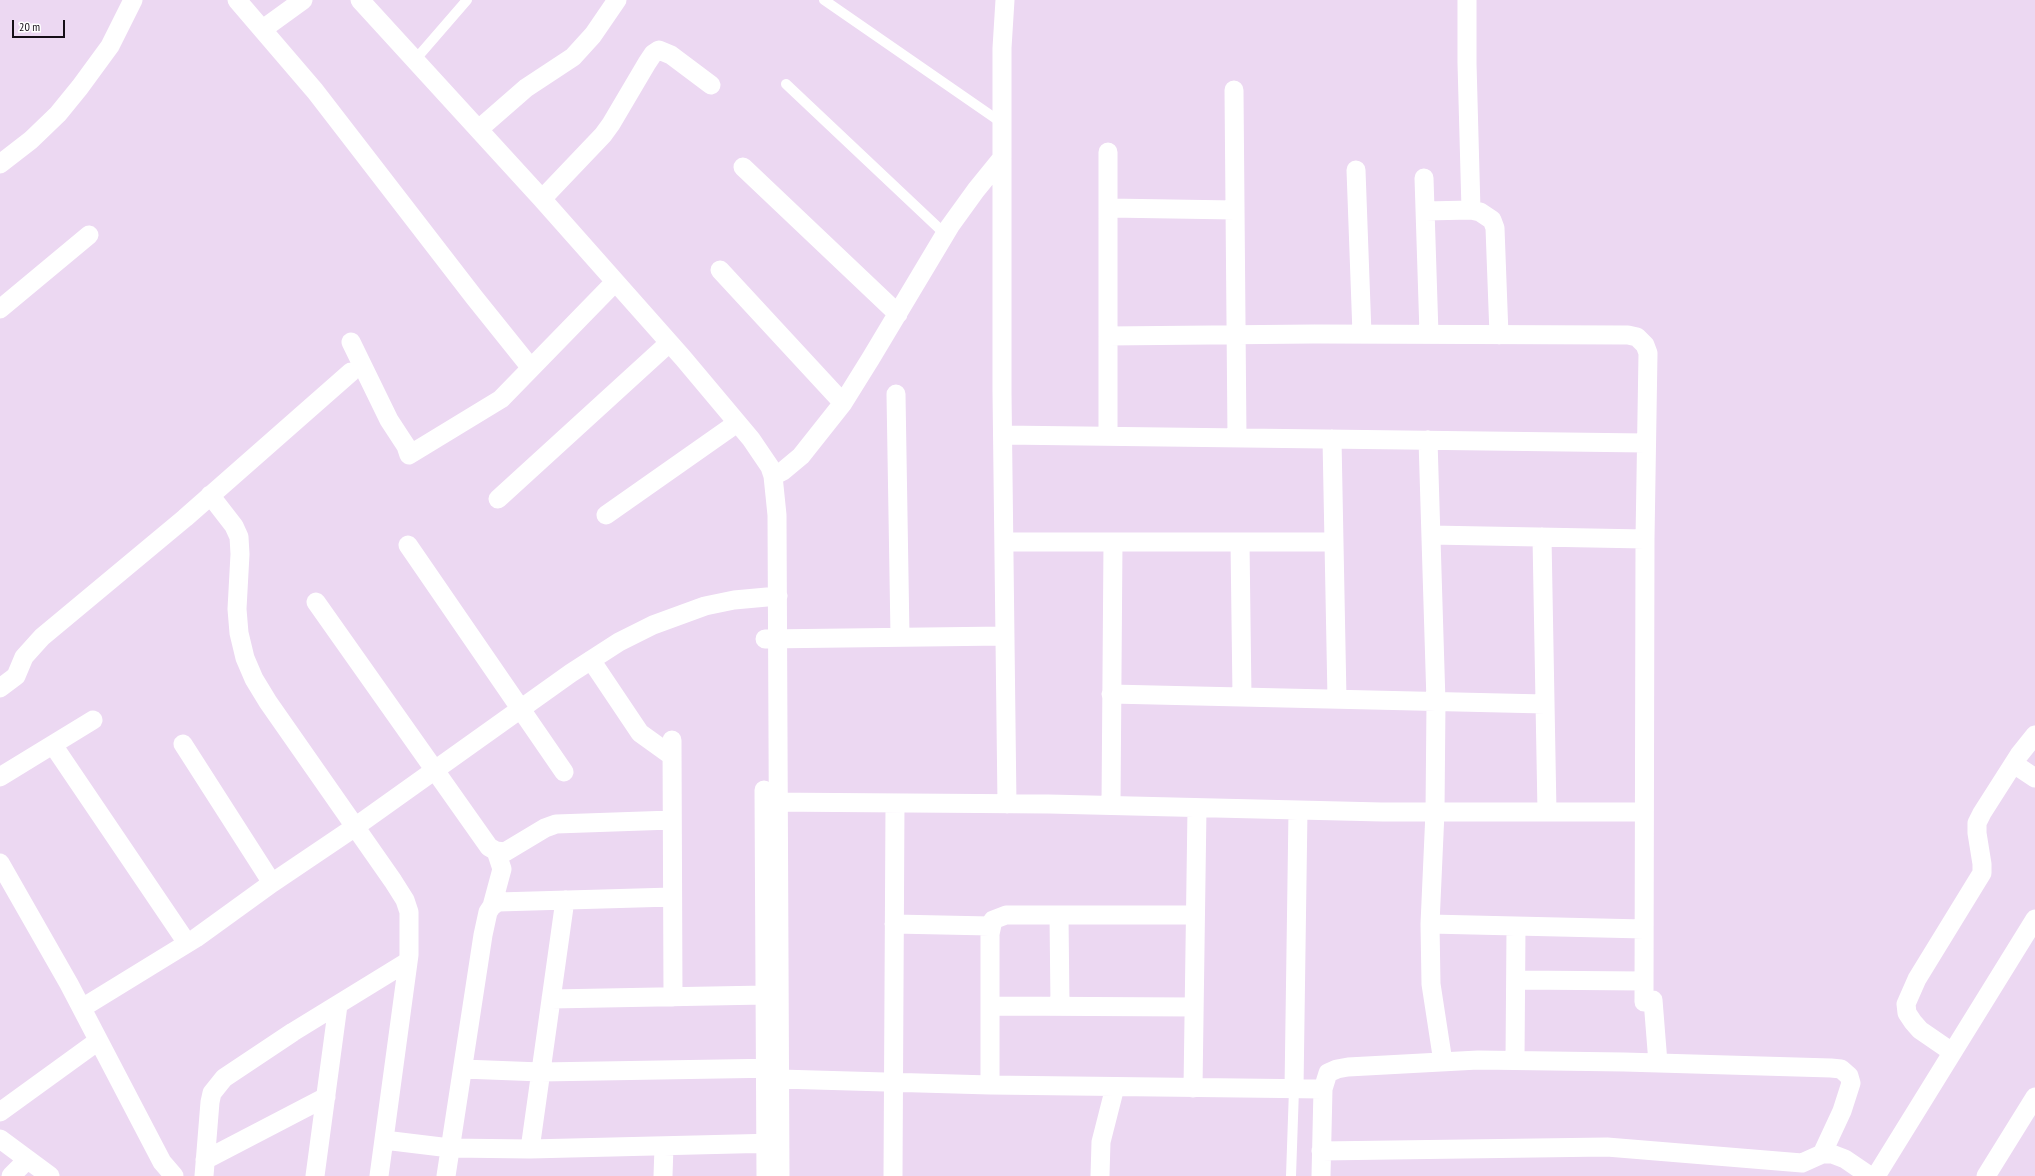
<!DOCTYPE html>
<html>
<head>
<meta charset="utf-8">
<style>
  body { margin:0 }
  #map { position:relative; width:2035px; height:1176px; overflow:hidden; background:#ecd8f2; font-family:"PT Sans Narrow",sans-serif }
  canvas { display:block }
  .scale { position:absolute; left:12px; top:20px; width:53px; height:18px; box-sizing:border-box; border:2px solid #150e17; border-top:0; padding-left:5px; font-size:12px; line-height:14px; white-space:nowrap; color:#150e17; -webkit-text-stroke:3px #fff; paint-order:stroke }
</style>
</head>
<body>
<div id="map">
<canvas width="2035" height="1176"></canvas>
<div class="scale">20 m</div>
</div>
<script>
const ctx = document.querySelector('canvas').getContext('2d');
ctx.lineJoin = 'round';
const poly = rows => new Path2D(rows.map(r => 'M' + r).join(''));
function strokePath(path, color, width, dash) { ctx.strokeStyle = color; ctx.lineWidth = width; ctx.lineCap = dash ? 'butt' : 'round'; ctx.setLineDash(dash || []); ctx.stroke(path); }
strokePath(poly([
  [824,0,1002,123],
  [415,60,467,0],
  [786,84,945,234],
  [1291,1176,1294,1089]
]), '#fff', 10);
strokePath(poly([
  [237,0,315,91,474,297,531,368],
  [360,0,542,199,683,358,751,439,770,467,773,476,777,515,780,1176],
  [1005,0,1002,48,1002,392,1007,804],
  [1467,0,1467,63,1471,210],
  [263,29,303,0],
  [1234,90,1237,438],
  [479,129,526,88,573,57,593,35,617,0],
  [0,164,31,140,58,114,80,87,110,46,133,0],
  [743,167,898,314],
  [1356,170,1362,334],
  [1424,178,1429,334],
  [542,199,603,135,611,124,647,63,653,54,659,50,671,55,711,85],
  [1109,208,1235,210],
  [1425,211,1471,210,1480,212,1492,220,1495,228,1499,335],
  [720,270,843,403],
  [0,309,89,235],
  [1108,336,1314,334,1628,335,1637,337,1645,345,1648,353,1645,539,1644,1002],
  [351,342,389,420,406,446,409,455,501,399,615,282],
  [896,394,900,636],
  [1003,435,1646,443],
  [1108,436,1108,152],
  [1332,439,1337,699],
  [1428,440,1436,702,1435,812,1430,924,1431,984,1443,1062],
  [773,476,783,471,801,456,843,403,871,358,950,226,976,190,1002,158],
  [210,495,234,526,239,537,240,554,237,609,239,633,245,658,254,679,268,702,393,881,405,900,409,912,409,955,379,1176],
  [498,499,669,343],
  [606,515,737,423],
  [1431,535,1645,539],
  [1542,537,1547,812],
  [1004,542,1334,542],
  [1240,542,1242,697],
  [408,545,564,772],
  [316,602,489,847,496,851,505,852,545,828,556,824,672,820],
  [765,639,1005,636],
  [591,660,640,733,672,756],
  [0,688,16,676,24,657,42,637,185,518,351,372],
  [1111,694,1545,704],
  [672,740,673,997],
  [183,744,272,883],
  [53,745,187,943],
  [2014,764,2035,778],
  [0,777,93,720],
  [764,790,766,1176],
  [765,802,1049,804,1382,812,1644,812],
  [1111,805,1113,542],
  [0,863,69,984,162,1162,174,1176],
  [492,906,502,869,496,851],
  [1059,915,1060,1006],
  [894,924,990,926],
  [1430,924,1644,929],
  [1516,980,1644,981],
  [551,999,765,995],
  [1653,1000,1658,1063],
  [990,1006,1194,1007],
  [82,1008,196,938,272,883,355,827,571,673,619,642,653,625,705,606,734,600,778,596],
  [1952,1052,1920,1030,1913,1022,1907,1013,1906,1004,1917,979,1982,873,1982,864,1977,833,1977,823,1982,813,2019,755,2035,735],
  [1515,1060,1516,928],
  [463,1069,541,1072,779,1068],
  [780,1079,990,1085,1323,1089],
  [990,1085,990,934,993,920,1006,915,1195,915],
  [1193,1088,1197,808],
  [1294,1089,1298,810],
  [0,1112,98,1041],
  [0,1139,50,1176],
  [384,1140,450,1148,530,1149,777,1143],
  [530,1149,565,900],
  [1321,1151,1607,1147,1802,1163,1822,1154,1832,1154,1845,1159,1870,1176],
  [205,1160,326,1097],
  [11,1176,27,1160],
  [204,1176,210,1102,212,1093,224,1078,293,1032,407,962],
  [315,1176,338,1005],
  [446,1176,483,935,488,912,492,906,498,902,672,897],
  [663,1176,664,1147],
  [893,1176,895,803],
  [1100,1176,1101,1142,1115,1087],
  [1321,1176,1323,1089,1328,1073,1337,1069,1348,1067,1478,1060,1624,1062,1831,1068,1841,1069,1849,1076,1851,1083,1842,1111,1822,1154],
  [1876,1176,2035,919],
  [1986,1176,2035,1097]
]), '#fff', 19);
</script>
</body>
</html>
